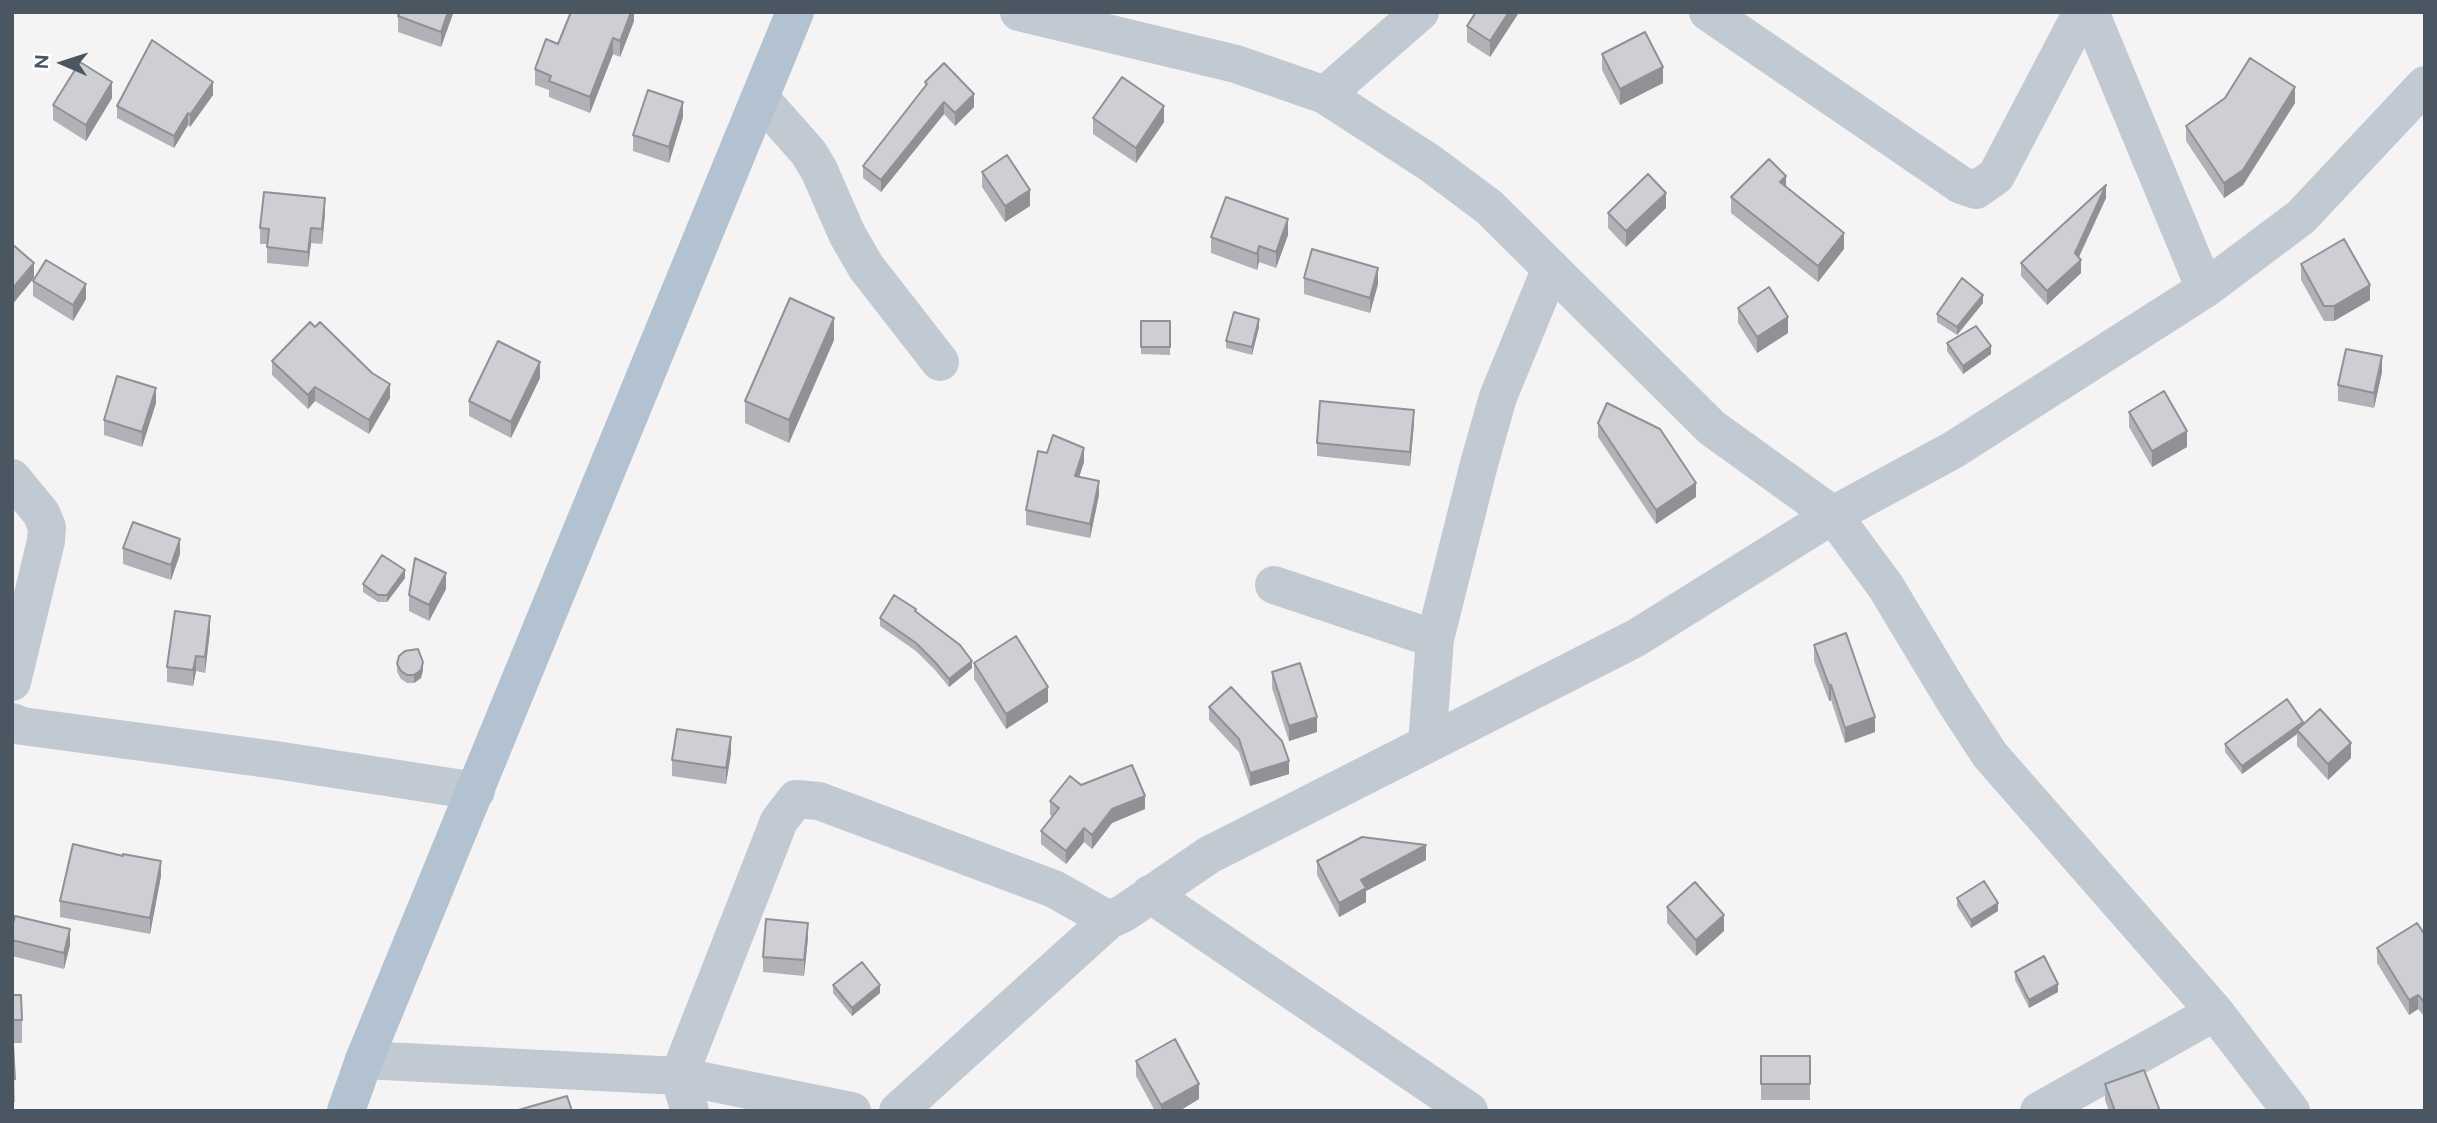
<!DOCTYPE html>
<html>
<head>
<meta charset="utf-8">
<style>
  body { margin:0 }
  #map { position:relative; width:2437px; height:1123px; overflow:hidden; background:#f5f3f3; font-family:Figtree,sans-serif }
  canvas { display:block }
  .frame { position:absolute; inset:0; border:14px solid #4a5661; pointer-events:none }
  .north { position:absolute; left:28px; top:28px; width:70px; height:70px; -webkit-text-stroke:5px #fff; paint-order:stroke; rotate:273deg; font-size:19px; font-weight:700; line-height:28px; text-align:center; color:#4a5661 }
  .north::after { content:''; display:block; margin:auto; width:24px; height:32px; background:#4a5661; clip-path:polygon(50% 0,100% 100%,50% 72%,0 100%) }
</style>
</head>
<body>
<div id="map">
<canvas width="2437" height="1123"></canvas>
<div class="frame"></div>
<div class="north">N</div>
</div>
<script>
const ctx = document.querySelector('canvas').getContext('2d');
ctx.lineJoin = 'round';
const poly = rows => new Path2D(rows.map(r => 'M' + r).join(''));
function strokePath(path, color, width, dash) { ctx.strokeStyle = color; ctx.lineWidth = width; ctx.lineCap = dash ? 'butt' : 'round'; ctx.setLineDash(dash || []); ctx.stroke(path); }
function fill(path, color) { ctx.fillStyle = color; ctx.fill(path, 'evenodd'); }
strokePath(poly([
  [1019,12,1236,64,1325,95,1430,163,1489,207,1712,428,1833,515,1953,450,2205,289,2301,217,2425,85],
  [1708,12,1961,185,1976,190,1996,176,2082,12],
  [2090,12,2205,289],
  [1325,95,1420,12],
  [761,99,808,152,819,170,847,234,866,267,940,362],
  [12,478,41,513,47,527,46,541,12,682],
  [1274,585,1435,639],
  [12,722,22,726,276,760,476,791],
  [1427,744,1435,639,1479,464,1498,397,1551,268],
  [1150,894,1469,1111],
  [364,1060,679,1076,852,1111],
  [690,1111,679,1076,779,821,796,799,819,801,1054,889,1109,920],
  [898,1111,1109,920,1124,913,1209,855,1636,638,1833,515,1886,587,1954,700,1990,755,2215,1012,2291,1111],
  [2039,1111,2215,1012]
]), '#c1cad2', 38);
strokePath(poly([
  [346,1111,364,1060,795,12]
]), '#b3c2d1', 38);
fill(poly([
  [453,12,441,47,398,32,398,16],
  [634,12,634,21,620,57,613,54,590,113,549,97,549,90,535,85,535,69,558,44],
  [1518,12,1518,14,1490,57,1467,42,1467,26],
  [1602,54,1663,83,1620,105,1602,70],
  [925,82,974,107,955,126,944,114,881,192,863,178,863,166,925,87],
  [213,95,190,127,188,125,174,148,117,118,117,106],
  [112,98,86,141,53,120,53,105],
  [2295,103,2243,185,2224,198,2186,141,2186,126],
  [683,117,669,163,633,151,633,135],
  [1093,118,1164,122,1136,163,1093,134],
  [982,172,1030,206,1005,222,982,187],
  [1786,187,1844,249,1818,282,1731,213,1731,197],
  [2106,198,2079,257,2081,273,2047,305,2021,276,2021,263],
  [1666,208,1626,247,1608,228,1608,213],
  [325,214,322,244,311,243,308,267,267,263,267,244,260,244,260,228],
  [1288,235,1276,268,1259,262,1257,270,1211,253,1211,237],
  [2301,264,2370,300,2334,321,2324,321,2301,280],
  [1304,278,1378,284,1370,313,1304,294],
  [33,281,86,299,73,321,33,296],
  [1983,303,1957,335,1937,322,1937,314],
  [1738,308,1788,333,1757,353,1738,323],
  [1141,321,1170,321,1170,355,1141,354],
  [1259,327,1252,355,1226,348,1226,341],
  [834,340,789,443,745,423,745,401],
  [1947,343,1991,354,1963,374,1947,351],
  [272,361,390,398,369,434,315,401,308,409,272,375],
  [2382,372,2374,408,2338,401,2338,385],
  [540,378,511,438,469,416,469,401],
  [156,403,142,447,104,435,104,420],
  [2129,412,2187,447,2152,467,2129,427],
  [1598,423,1696,497,1656,524,1598,437],
  [1414,424,1410,466,1317,456,1317,443],
  [1084,462,1079,477,1099,495,1090,538,1026,525,1026,510],
  [123,548,180,554,171,580,123,564],
  [405,578,387,602,378,602,363,592,363,584],
  [446,589,429,621,409,611,409,595],
  [916,612,972,668,949,687,935,670,916,651,880,626,880,618],
  [210,631,205,673,196,671,193,686,167,682,167,667],
  [1814,645,1875,732,1845,743,1831,700,1829,701,1814,661],
  [974,663,1048,702,1006,729,974,679],
  [397,664,423,670,421,678,414,683,407,683,401,679,397,672],
  [1272,672,1317,732,1289,741,1272,688],
  [1209,707,1289,774,1250,786,1239,752,1209,720],
  [2303,725,2351,758,2328,780,2297,746,2297,734,2242,774,2225,752,2225,744],
  [731,753,726,784,672,776,672,760],
  [1081,785,1145,809,1112,823,1092,849,1084,842,1066,864,1041,844,1041,831,1052,816,1050,815,1050,801],
  [123,856,161,876,150,934,60,917,60,901],
  [1426,860,1366,891,1366,902,1339,917,1317,875,1317,861],
  [1957,898,1998,911,1971,928,1957,906],
  [1667,907,1724,931,1696,956,1667,923],
  [12,927,70,945,64,969,12,956],
  [2425,935,2425,1017,2418,1009,2409,1015,2377,963,2377,948],
  [808,938,804,976,763,972,763,957],
  [2015,972,2058,992,2029,1008,2015,980],
  [833,985,880,993,852,1016,833,993],
  [12,995,22,1020,22,1043,13,1043,15,1102,12,1102],
  [1761,1056,1810,1056,1810,1100,1761,1100],
  [1136,1061,1199,1099,1179,1111,1155,1111,1136,1076],
  [2105,1084,2160,1111,2109,1111,2105,1100]
]), '#b0b2b7');
fill(poly([
  [448,12,453,12,453,14,441,47,441,32],
  [631,12,634,12,634,21,620,57,620,41],
  [1509,12,1518,12,1518,14,1490,57,1490,41],
  [613,38,613,54,590,113,590,97],
  [1663,67,1663,83,1620,105,1620,89],
  [112,82,112,98,86,141,86,125],
  [213,82,213,95,190,127,190,115],
  [2295,87,2295,103,2243,185,2224,198,2224,183],
  [974,94,974,107,955,126,955,113],
  [683,102,683,117,669,163,669,147],
  [944,102,944,114,881,192,881,180],
  [1164,106,1164,122,1136,163,1136,148],
  [188,113,188,125,174,148,174,136],
  [1786,176,1786,192,1780,182],
  [2106,185,2106,198,2075,265,2081,260,2081,273,2047,305,2047,291,2075,253],
  [1030,190,1030,206,1005,222,1005,206],
  [1666,193,1666,208,1626,247,1626,231],
  [325,198,325,214,322,244,322,229],
  [1288,219,1288,235,1276,268,1276,252],
  [311,228,311,243,308,267,308,252],
  [1844,233,1844,249,1818,282,1818,266],
  [1259,246,1259,262,1257,270,1257,254],
  [34,263,34,278,12,305,12,289],
  [1378,268,1378,284,1370,313,1370,298],
  [86,284,86,299,73,321,73,305],
  [2370,285,2370,300,2334,321,2334,306],
  [1983,295,1983,303,1957,335,1957,327],
  [1788,317,1788,333,1757,353,1757,337],
  [834,318,834,340,789,443,789,420],
  [1259,319,1259,327,1252,355,1252,347],
  [1991,346,1991,354,1963,374,1963,366],
  [2382,356,2382,372,2374,408,2374,393],
  [540,362,540,378,511,438,511,422],
  [390,384,390,398,369,434,369,420],
  [315,387,315,401,308,409,308,395],
  [156,388,156,403,142,447,142,432],
  [1414,410,1414,424,1410,466,1410,452],
  [2187,431,2187,447,2152,467,2152,451],
  [1084,448,1084,462,1075,490,1075,476],
  [1099,481,1099,495,1090,538,1090,524],
  [1696,483,1696,497,1656,524,1656,510],
  [180,539,180,554,171,580,171,565],
  [405,570,405,578,387,602,387,595],
  [446,573,446,589,429,621,429,605],
  [210,616,210,631,205,673,205,657],
  [196,656,196,671,193,686,193,670],
  [972,661,972,668,949,687,949,679],
  [423,662,423,670,421,678,414,683,414,675],
  [1829,685,1831,685,1831,700,1829,701],
  [1048,687,1048,702,1006,729,1006,714],
  [1317,717,1317,732,1289,741,1289,726],
  [1875,717,1875,732,1845,743,1845,728],
  [2303,722,2303,730,2297,730,2297,734,2242,774,2242,766],
  [731,737,731,753,726,784,726,768],
  [2351,743,2351,758,2328,780,2328,764],
  [1289,761,1289,774,1250,786,1250,773],
  [1145,796,1145,809,1112,823,1092,849,1092,835,1112,809],
  [1084,828,1084,842,1066,864,1066,851],
  [1426,845,1426,860,1366,891,1366,902,1339,917,1339,903,1361,880],
  [161,861,161,876,150,934,150,918],
  [1998,903,1998,911,1971,928,1971,920],
  [1724,915,1724,931,1696,956,1696,940],
  [808,923,808,938,804,976,804,960],
  [70,929,70,945,64,969,64,953],
  [2058,984,2058,992,2029,1008,2029,1000],
  [880,985,880,993,852,1016,852,1008],
  [2418,995,2418,1009,2409,1015,2409,1000],
  [1199,1084,1199,1099,1179,1111,1161,1111,1161,1105]
]), '#909195');
const building = poly([
  [400,12,448,12,441,32,398,16,400,12],
  [571,12,631,12,620,41,613,38,590,97,549,81,551,76,535,69,546,39,558,44,571,12],
  [1476,12,1509,12,1490,41,1467,26,1476,12],
  [1645,32,1663,67,1620,89,1602,54,1645,32],
  [152,40,213,82,190,115,188,113,174,136,117,106,152,40],
  [2250,58,2295,87,2243,170,2224,183,2186,126,2225,98,2250,58],
  [80,62,112,82,86,125,53,105,80,62],
  [944,63,974,94,955,113,944,102,881,180,863,166,927,84,925,82,944,63],
  [1122,77,1164,106,1136,148,1093,118,1122,77],
  [648,90,683,102,669,147,633,135,648,90],
  [1007,155,1030,190,1005,206,982,172,1007,155],
  [1769,159,1786,176,1780,182,1844,233,1818,266,1731,197,1769,159],
  [1648,174,1666,193,1626,231,1608,213,1648,174],
  [2106,185,2075,253,2081,260,2047,291,2021,263,2106,185],
  [264,192,325,198,322,229,311,228,308,252,267,247,269,229,260,228,264,192],
  [1226,197,1288,219,1276,252,1259,246,1257,254,1211,237,1226,197],
  [2344,239,2370,285,2334,306,2324,306,2301,264,2344,239],
  [12,244,34,263,12,289,12,244],
  [1312,249,1378,268,1370,298,1304,278,1312,249],
  [46,260,86,284,73,305,33,281,46,260],
  [1962,278,1983,295,1957,327,1937,314,1962,278],
  [1769,287,1788,317,1757,337,1738,308,1769,287],
  [790,298,834,318,789,420,745,401,790,298],
  [1234,312,1259,319,1252,347,1226,341,1234,312],
  [1141,321,1170,321,1170,347,1141,347,1141,321],
  [310,322,315,327,320,322,372,373,390,384,369,420,315,387,308,395,272,361,310,322],
  [1976,326,1991,346,1963,366,1947,343,1976,326],
  [498,341,540,362,511,422,469,401,498,341],
  [2346,349,2382,356,2374,393,2338,385,2346,349],
  [117,376,156,388,142,432,104,420,117,376],
  [2164,391,2187,431,2152,451,2129,412,2164,391],
  [1320,401,1414,410,1410,452,1317,443,1320,401],
  [1607,403,1660,429,1696,483,1656,510,1598,423,1607,403],
  [1053,435,1084,448,1075,476,1099,481,1090,524,1026,510,1038,451,1047,453,1053,435],
  [133,522,180,539,171,565,123,548,133,522],
  [382,555,405,570,387,595,378,595,363,584,382,555],
  [415,558,446,573,429,605,409,595,415,558],
  [894,595,916,609,915,611,960,645,972,661,949,679,935,662,916,643,880,618,894,595],
  [175,611,210,616,205,657,196,656,193,670,167,667,175,611],
  [1846,633,1875,717,1845,728,1831,685,1829,685,1814,645,1846,633],
  [1016,636,1048,687,1006,714,974,663,1016,636],
  [418,649,423,662,421,670,414,675,407,675,401,671,397,664,399,656,405,651,418,649],
  [1300,663,1317,717,1289,726,1272,672,1300,663],
  [1231,687,1282,741,1289,761,1250,773,1239,739,1209,707,1231,687],
  [2287,699,2303,722,2242,766,2225,744,2287,699],
  [2320,709,2351,743,2328,764,2297,730,2320,709],
  [677,729,731,737,726,768,672,760,677,729],
  [1132,765,1145,796,1112,809,1092,835,1084,828,1066,851,1041,831,1059,808,1050,801,1070,776,1081,785,1132,765],
  [1362,837,1426,845,1361,880,1366,888,1339,903,1317,861,1362,837],
  [73,844,123,856,123,854,161,861,150,918,60,901,73,844],
  [1984,881,1998,903,1971,920,1957,898,1984,881],
  [1695,882,1724,915,1696,940,1667,907,1695,882],
  [15,916,70,929,64,953,12,940,12,927,15,916],
  [766,919,808,923,804,960,763,957,766,919],
  [2417,923,2425,935,2425,1003,2418,995,2409,1000,2377,948,2417,923],
  [2044,956,2058,984,2029,1000,2015,972,2044,956],
  [862,962,880,985,852,1008,833,985,862,962],
  [12,995,21,995,22,1020,12,1020,12,995],
  [12,1028,15,1079,12,1080,12,1028],
  [1175,1039,1199,1084,1161,1105,1136,1061,1175,1039],
  [1761,1056,1810,1056,1810,1084,1761,1084,1761,1056],
  [2144,1070,2160,1111,2115,1111,2105,1084,2144,1070],
  [567,1096,572,1111,515,1111,567,1096]
]);
fill(building, '#cdcfd5');
strokePath(building, '#909195', 2);
</script>
</body>
</html>
